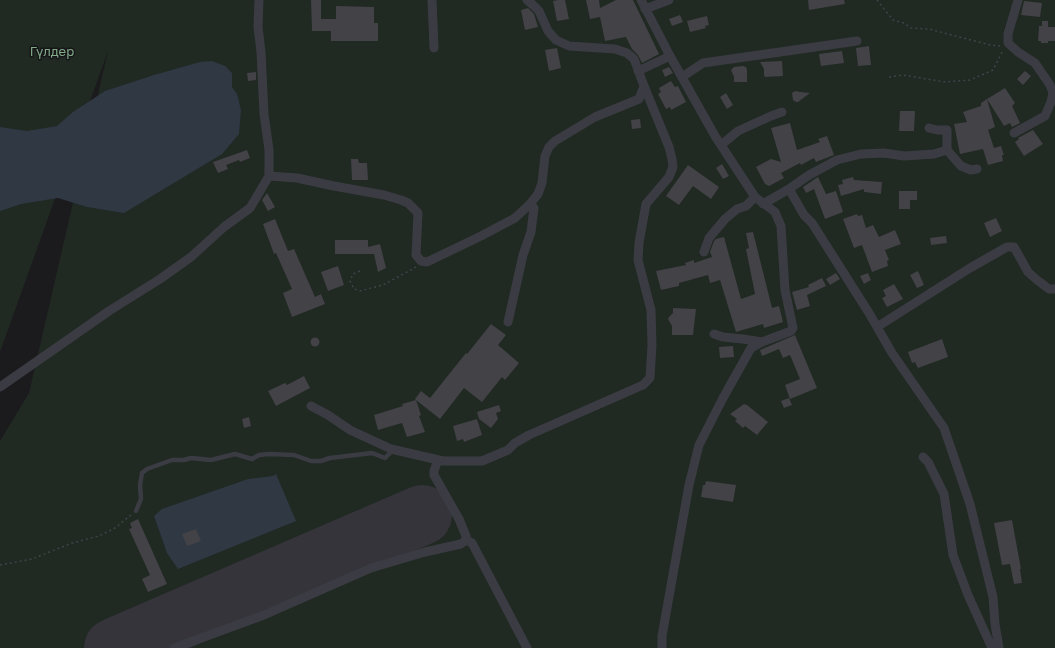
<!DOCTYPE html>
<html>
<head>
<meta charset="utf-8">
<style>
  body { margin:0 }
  canvas { display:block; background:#1b1a1d }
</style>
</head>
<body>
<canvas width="1055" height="648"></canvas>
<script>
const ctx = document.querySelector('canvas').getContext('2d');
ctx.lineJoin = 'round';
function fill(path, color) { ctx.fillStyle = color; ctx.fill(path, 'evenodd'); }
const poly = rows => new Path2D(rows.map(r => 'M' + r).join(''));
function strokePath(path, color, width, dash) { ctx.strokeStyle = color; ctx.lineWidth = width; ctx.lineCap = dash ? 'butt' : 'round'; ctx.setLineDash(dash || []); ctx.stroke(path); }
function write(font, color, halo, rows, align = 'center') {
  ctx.font = font + ' "Golos Text",sans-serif'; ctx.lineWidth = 3; ctx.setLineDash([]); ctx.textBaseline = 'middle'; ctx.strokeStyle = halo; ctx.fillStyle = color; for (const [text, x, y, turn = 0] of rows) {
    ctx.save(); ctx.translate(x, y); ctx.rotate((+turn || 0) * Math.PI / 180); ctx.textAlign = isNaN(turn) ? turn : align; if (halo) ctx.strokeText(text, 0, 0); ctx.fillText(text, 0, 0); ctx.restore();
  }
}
fill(poly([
  [0,0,1055,0,1055,648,0,648,0,441,29,393,108,51,0,352]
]), '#202922');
fill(poly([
  [212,61,225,66,232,73,232,87,237,94,241,110,239,134,222,154,124,213,87,207,58,198,21,204,0,211,0,127,27,131,57,126,73,112,105,91,154,75,200,62],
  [276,474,296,521,178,569,167,553,154,516,162,509,248,479,273,476],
  [145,606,148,608,149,616,148,617,119,627,113,627,109,619,114,616]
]), '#2f3843');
strokePath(poly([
  [114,648,422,515]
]), '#34343a', 60);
fill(poly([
  [311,0,321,0,321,19,336,19,336,6,374,7,374,23,378,23,378,41,331,41,331,31,312,31],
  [558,0,565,0,569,19,557,21,553,1],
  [586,0,599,0,600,8,616,0,633,0,659,54,642,63,638,55,632,49,626,37,605,41,600,17,590,19],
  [808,0,844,0,845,4,809,10],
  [1024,1,1042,3,1040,17,1021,15],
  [528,8,534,14,538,27,525,30,521,10],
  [680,15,683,22,672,26,669,19],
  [707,16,709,25,705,26,706,28,690,32,687,21],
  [1042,21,1048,21,1048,27,1055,27,1055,41,1048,41,1048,43,1041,43,1041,41,1038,41,1039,26,1042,26],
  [869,46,871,65,858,66,856,48],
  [557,48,561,68,549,71,545,50],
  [842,51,844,63,821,66,819,54],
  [782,61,783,76,765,77,764,75,764,69,760,62],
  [743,66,746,67,747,70,747,82,734,82,734,77,731,70,734,67],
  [669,67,673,73,665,77,662,70],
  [1025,71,1031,76,1023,85,1017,79],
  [256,72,256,80,248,81,247,73],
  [671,81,675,87,678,86,686,102,671,110,670,107,666,109,658,94,661,92,659,88],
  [1005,88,1015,103,1012,106,1020,123,1012,127,1010,123,1004,126,987,99],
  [795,91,800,92,810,93,798,102,796,102,793,100,792,93],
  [726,93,733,105,727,109,720,97],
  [987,99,995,127,988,130,994,148,1001,146,1004,155,1002,155,1003,161,988,165,983,149,960,154,954,124,967,122,963,112,981,106,981,103],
  [900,111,915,111,914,131,899,131],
  [640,119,641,128,632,129,631,120],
  [790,123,797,150,820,142,818,139,827,136,834,155,816,162,814,158,801,165,800,163,781,173,784,178,769,186,765,184,756,167,771,159,781,162,771,128],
  [1033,130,1043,144,1024,156,1015,142,1019,139,1018,138],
  [247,150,250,158,240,162,239,160,226,165,228,169,218,173,213,162],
  [351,159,358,159,359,163,367,163,368,180,352,180],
  [722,164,729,176,723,179,716,168],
  [688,165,719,187,711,199,693,186,679,205,666,196],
  [818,177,826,194,836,191,843,212,825,219,814,189,806,193,803,187],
  [853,177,854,180,882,182,881,194,864,192,864,189,841,196,838,185,843,184,842,180],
  [899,191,917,191,917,200,910,200,910,209,899,209],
  [267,193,275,207,268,211,262,200],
  [857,214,858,216,862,215,866,228,873,225,879,237,895,230,901,244,885,250,889,260,887,261,888,266,872,272,862,245,854,248,843,219],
  [996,218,1002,231,990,237,984,223],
  [275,219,288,251,294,249,315,297,321,294,325,304,292,317,283,293,292,289,276,253,274,254,263,224],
  [753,232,772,308,779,306,783,322,764,328,763,324,736,332,720,280,710,283,708,275,679,283,679,286,661,290,656,271,686,265,685,263,694,260,694,263,712,257,710,252,714,241,716,239,724,237,741,299,755,294,746,249,749,248,746,233],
  [946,236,947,243,931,245,930,238],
  [335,240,368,240,368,247,380,244,386,268,378,272,374,254,335,254],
  [338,266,344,285,328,291,321,272],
  [918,271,924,285,917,288,910,275],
  [836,273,840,279,830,285,826,279],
  [868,273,871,280,864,284,860,276],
  [822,278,826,286,807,295,810,306,797,310,792,292,809,287,808,285],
  [894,284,903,299,887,307,882,298,886,296,883,290],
  [673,308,696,309,693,335,672,335,672,326,668,319,669,317,673,313],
  [491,324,506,335,498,345,519,363,505,380,502,377,482,402,464,388,440,419,416,400,421,415,419,416,425,432,407,437,402,423,378,430,374,415,403,406,402,404,416,400,415,399,421,391,430,398,466,353,467,354],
  [795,335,817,388,790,399,785,385,800,379,790,355,783,358,779,349,762,356,760,350],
  '310.5 342a4.5 4.5 0 1 1 9 0a4.5 4.5 0 1 1-9 0Z',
  [942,339,948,357,918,368,915,362,912,363,908,352],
  [733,346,734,357,720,358,719,347],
  [304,376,310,388,276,406,268,391,285,383,287,385],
  [789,398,792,405,784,408,781,401],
  [744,404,747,405,768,422,757,435,745,426,743,428,735,421,737,419,730,414],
  [499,405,501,411,496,413,498,419,491,428,479,419,477,412],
  [249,417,251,426,244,428,242,419],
  [477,419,482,435,464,442,463,439,457,441,453,426],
  [706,481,736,485,733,502,701,497,703,485,705,485],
  [138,519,167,584,148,592,142,579,150,575,129,529,132,528,130,523],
  [1012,520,1021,569,1020,569,1022,583,1014,584,1010,564,1002,565,994,523],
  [196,529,201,541,187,546,182,534]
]), '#424247');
strokePath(poly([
  [877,0,893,20,904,23,911,28,929,29,990,45,1000,46],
  [889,77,903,75,945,82,970,80,993,70,1003,50],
  [360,271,353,274,350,281,354,289,360,291,383,285,416,267],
  [0,565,32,559,72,543,99,536,115,528,131,515]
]), '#41434a', 1.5, [2, 3]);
strokePath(poly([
  [136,511,141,499,140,485,142,473,147,469,172,460,184,460,191,458,211,460,235,454,252,459,259,455,269,454,294,455,311,461,321,461,330,458,372,453,385,458,393,450]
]), '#3b3c43', 4.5);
strokePath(poly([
  [432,0,434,48],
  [527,0,533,5,539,11,548,31,556,40,569,46,615,49,627,53,634,59,644,86],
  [641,0,670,56,715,136,755,197],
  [1018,0,1008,34,1008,43,1018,52,1035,63,1050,85,1053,93],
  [645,9,669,0],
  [638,71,670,56],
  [682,77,703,63,857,41],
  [1014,133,1045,116,1051,102,1053,93,1055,93],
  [721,145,738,131,771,116,782,112],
  [947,150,961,166,971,170,977,169],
  [269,176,297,178,334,186,384,195,401,200,408,203,418,213,416,255,421,261,427,262,481,236,515,218,530,204,538,194,542,183,545,156,549,147,555,141,595,117,639,99,644,86,669,147,672,159,673,167,669,177,646,204,639,243,638,260,651,310,652,345,650,378,643,385,529,435,515,443,508,450,482,461,443,461,391,449,350,430,328,415,311,406],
  [789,189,809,175,837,160,861,154,884,153,904,156,934,154,947,150,947,130,937,130,929,128],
  [763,204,789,189,804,215,812,223,869,313,892,353,944,428,970,504,993,597,995,624,999,648],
  [508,322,523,255,531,232,534,208,530,204],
  [877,327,970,268,1007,247,1014,247,1028,272,1037,280,1049,289,1055,289],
  [714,334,723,337,743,339,762,342],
  [0,387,109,311,160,279,191,257,224,227,250,208,269,176,269,150,264,114,261,52,258,27,259,0],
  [923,457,928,462,944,494,953,555,968,595,992,648],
  [438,460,434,471,434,475,459,519,466,536,466,540],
  [174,648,264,615,371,568,425,552,461,544,466,540,472,543,527,648],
  [662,648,662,636,689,485,699,445,723,398,751,348,762,342,791,331,793,328,785,290,781,226,775,212,755,197,746,206,737,209,725,219,709,238,704,252]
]), '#3b3c43', 9);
write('13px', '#82aa88', '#161518', [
  ["Гүлдер",52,52]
]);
</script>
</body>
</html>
